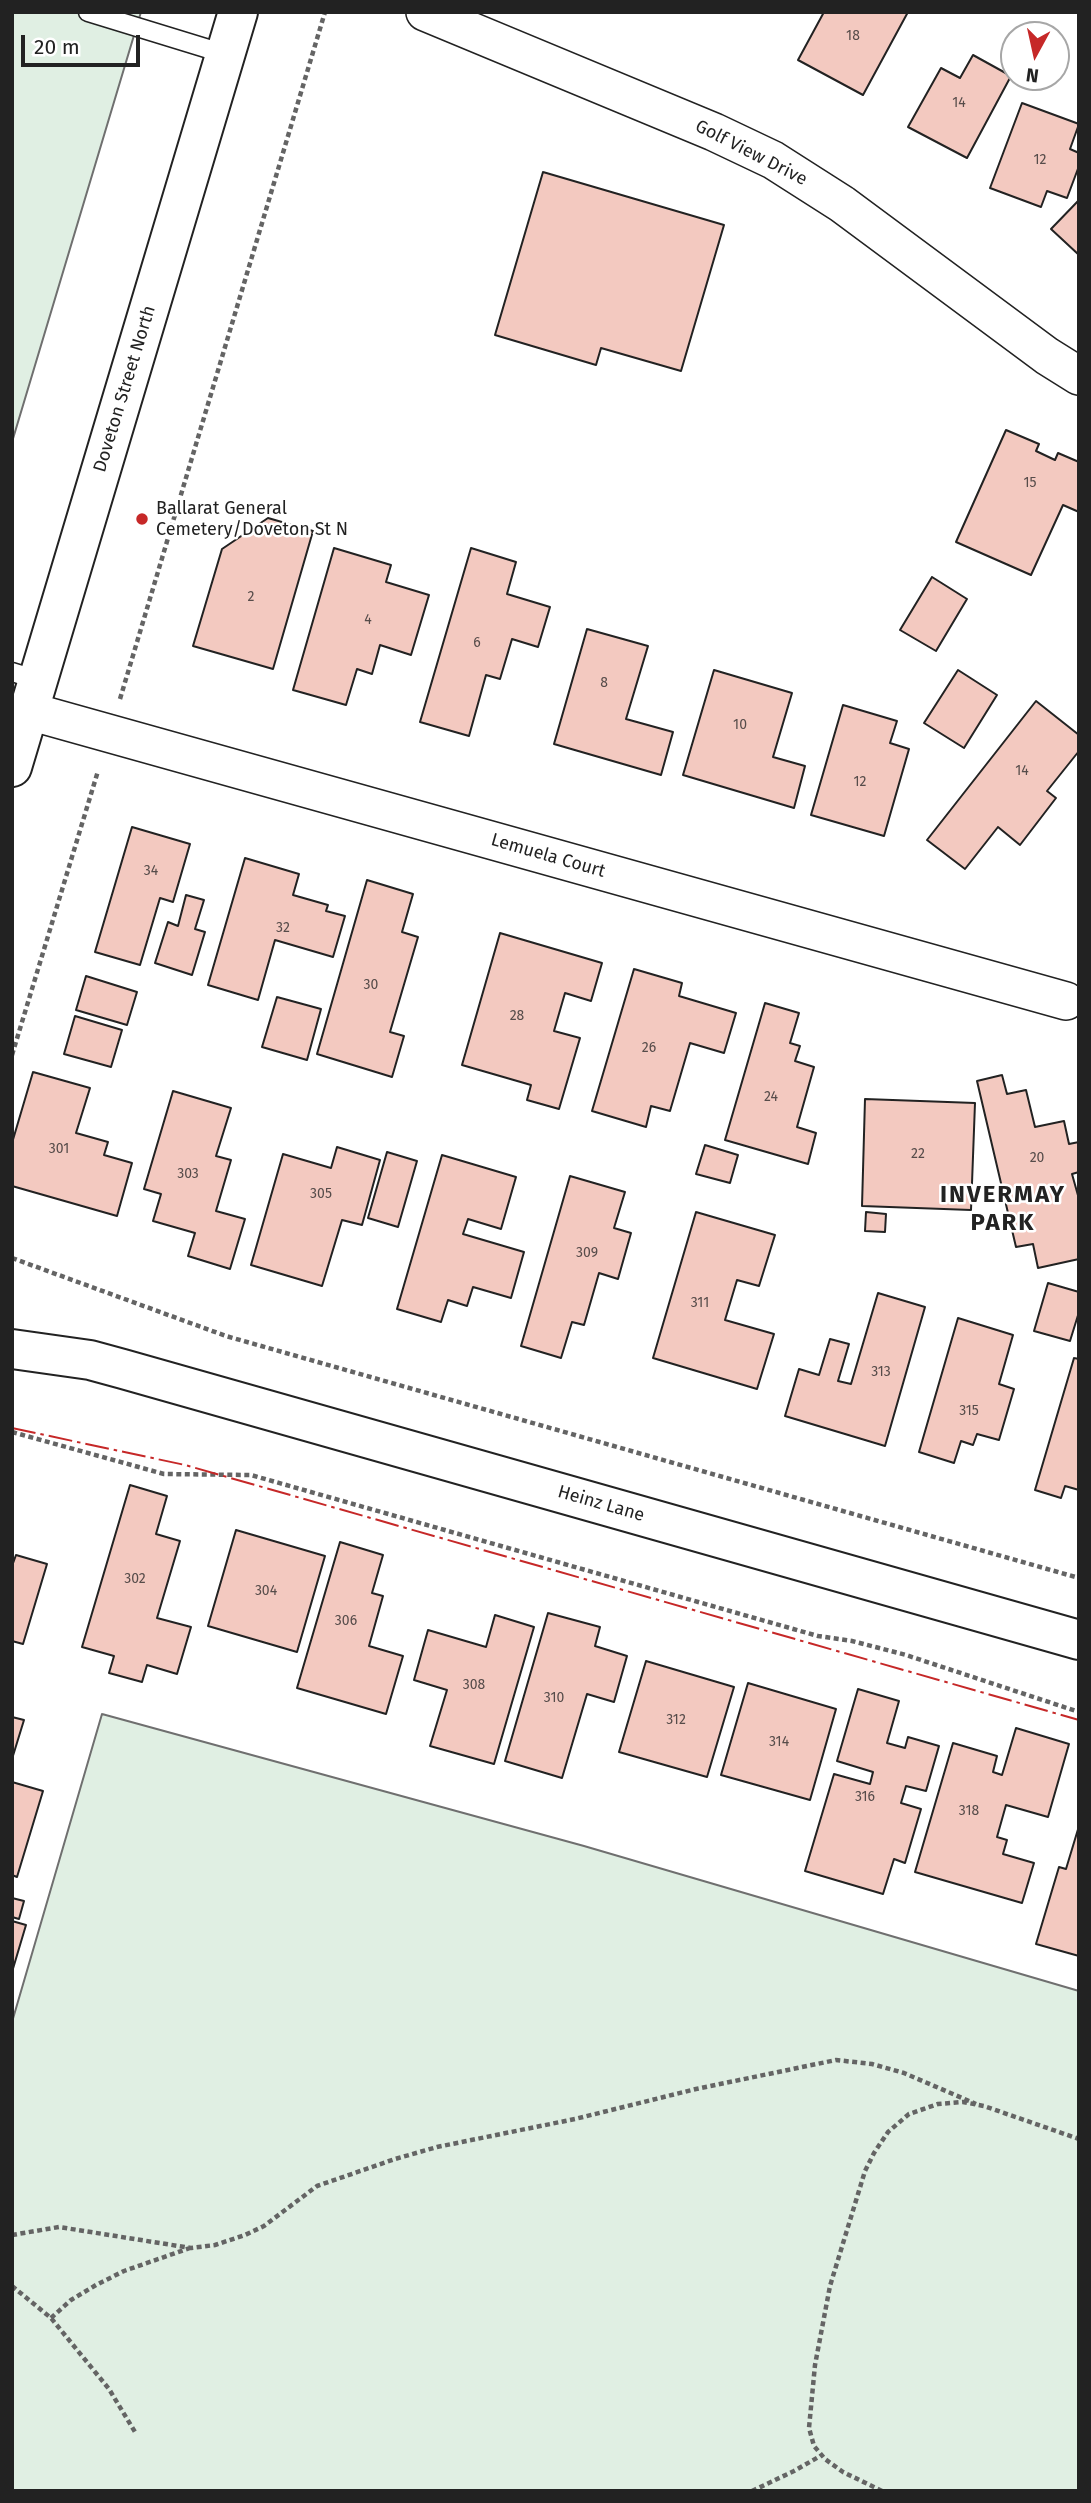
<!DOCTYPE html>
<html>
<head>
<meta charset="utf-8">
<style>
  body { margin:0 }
  #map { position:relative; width:1091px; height:2503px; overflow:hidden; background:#fff; font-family:"Fira Sans",sans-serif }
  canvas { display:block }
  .frame { position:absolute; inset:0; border:14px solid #222; pointer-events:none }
  .north { position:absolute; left:1000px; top:21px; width:70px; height:70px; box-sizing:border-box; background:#fff; border:2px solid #a7a7a7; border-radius:50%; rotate:188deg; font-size:19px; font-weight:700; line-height:28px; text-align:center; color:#222 }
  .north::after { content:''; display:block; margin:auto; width:24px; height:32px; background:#c62828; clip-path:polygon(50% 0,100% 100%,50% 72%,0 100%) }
  .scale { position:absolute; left:21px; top:35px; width:119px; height:32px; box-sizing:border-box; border:4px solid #222; border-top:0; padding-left:9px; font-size:21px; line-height:24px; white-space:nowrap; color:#222; -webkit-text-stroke:5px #fff; paint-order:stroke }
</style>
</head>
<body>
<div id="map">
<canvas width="1091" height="2503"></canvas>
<div class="frame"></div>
<div class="north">N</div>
<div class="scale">20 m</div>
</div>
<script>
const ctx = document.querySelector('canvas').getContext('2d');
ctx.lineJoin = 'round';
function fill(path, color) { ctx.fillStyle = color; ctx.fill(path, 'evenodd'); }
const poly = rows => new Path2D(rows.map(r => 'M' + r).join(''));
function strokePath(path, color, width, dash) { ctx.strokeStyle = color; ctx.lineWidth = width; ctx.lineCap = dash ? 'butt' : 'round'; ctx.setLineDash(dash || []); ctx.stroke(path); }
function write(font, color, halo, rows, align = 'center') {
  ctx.font = font + ' "Fira Sans",sans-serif'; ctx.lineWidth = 5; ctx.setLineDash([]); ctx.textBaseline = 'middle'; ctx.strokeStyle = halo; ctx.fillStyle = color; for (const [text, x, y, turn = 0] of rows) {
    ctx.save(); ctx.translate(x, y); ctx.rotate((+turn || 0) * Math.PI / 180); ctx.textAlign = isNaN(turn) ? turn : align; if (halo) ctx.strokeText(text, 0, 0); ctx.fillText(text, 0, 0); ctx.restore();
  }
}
const green = poly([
  [12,12,141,12,12,442,12,12],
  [102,1714,584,1846,1079,1991,1079,2491,12,2491,12,2022,102,1714]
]);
fill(green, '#e0efe3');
strokePath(green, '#6f6f6f', 2);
const building = poly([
  [824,12,908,12,863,95,798,60,824,12],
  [973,55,1011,76,967,158,908,127,941,68,960,78,973,55],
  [1022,103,1079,124,1070,149,1079,153,1079,166,1067,198,1047,191,1041,207,990,188,1022,103],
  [543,172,724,225,681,371,601,348,596,365,495,335,543,172],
  [1079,200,1079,255,1051,229,1079,200],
  [1006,430,1039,444,1036,451,1055,460,1058,453,1079,462,1079,512,1063,505,1031,575,956,542,1006,430],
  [268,518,313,531,273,669,193,646,222,549,268,518],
  [334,548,391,565,386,582,429,595,411,655,380,645,372,674,357,669,346,705,293,690,334,548],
  [471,548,516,562,507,594,550,607,538,647,512,639,500,679,486,675,469,736,420,722,471,548],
  [932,577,967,599,936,651,900,630,932,577],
  [587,629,648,646,626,719,673,732,661,775,554,744,587,629],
  [714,670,792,693,773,757,805,766,794,808,683,775,714,670],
  [958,670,997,695,964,748,924,723,958,670],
  [1036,701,1079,735,1079,751,1047,791,1056,798,1020,845,998,827,965,869,927,840,1036,701],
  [843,705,897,721,890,743,909,749,884,836,811,815,843,705],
  [132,827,190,844,173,902,160,898,140,965,95,952,132,827],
  [245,858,299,874,293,895,328,905,326,911,345,916,333,957,275,940,258,1000,208,985,245,858],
  [367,880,413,894,402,932,418,937,390,1032,404,1036,392,1077,317,1054,367,880],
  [186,895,204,900,195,929,205,932,192,975,155,963,168,922,178,926,186,895],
  [500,933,602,963,591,1001,565,993,554,1031,580,1038,559,1109,527,1100,531,1085,462,1065,500,933],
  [634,969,682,983,679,996,736,1013,724,1053,690,1043,670,1111,651,1106,646,1127,592,1111,634,969],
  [86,976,137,992,127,1025,76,1010,86,976],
  [277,997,321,1009,307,1060,262,1047,277,997],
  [765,1003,799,1013,790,1043,800,1046,795,1061,814,1067,797,1127,816,1133,808,1164,725,1140,765,1003],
  [75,1016,122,1030,111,1067,64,1054,75,1016],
  [33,1072,90,1088,76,1133,108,1142,104,1155,132,1163,117,1216,12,1186,12,1143,33,1072],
  [1002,1075,1007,1094,1026,1090,1035,1127,1064,1121,1069,1144,1079,1142,1079,1172,1072,1174,1079,1199,1079,1259,1038,1268,1033,1244,1016,1247,977,1081,1002,1075],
  [173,1091,231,1108,216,1156,231,1160,216,1211,245,1219,230,1269,188,1256,195,1233,153,1221,161,1194,144,1189,173,1091],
  [865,1099,975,1103,971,1210,862,1206,865,1099],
  [705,1145,738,1155,730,1183,696,1174,705,1145],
  [337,1147,380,1160,362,1225,342,1220,322,1286,251,1265,283,1154,331,1168,337,1147],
  [387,1152,417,1161,398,1227,368,1218,387,1152],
  [442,1155,516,1177,501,1229,468,1219,463,1234,524,1252,511,1298,473,1287,467,1306,448,1300,441,1322,397,1309,442,1155],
  [570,1176,625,1192,614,1228,631,1233,618,1279,599,1273,584,1325,572,1322,561,1358,521,1346,570,1176],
  [696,1212,775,1235,759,1286,737,1280,725,1320,774,1334,757,1389,653,1358,696,1212],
  [866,1212,886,1214,885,1232,865,1231,866,1212],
  [1048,1283,1079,1292,1079,1312,1070,1341,1034,1331,1048,1283],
  [878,1293,925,1307,885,1446,785,1416,799,1369,819,1375,830,1339,849,1344,838,1381,851,1384,878,1293],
  [958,1318,1013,1335,999,1384,1014,1389,999,1440,977,1434,973,1445,961,1441,954,1463,919,1452,958,1318],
  [1074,1358,1079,1359,1079,1490,1065,1486,1061,1498,1035,1490,1074,1358],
  [130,1485,167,1496,156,1534,180,1541,157,1618,191,1627,177,1674,147,1665,142,1682,109,1673,114,1656,82,1647,130,1485],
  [236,1530,325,1556,297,1652,208,1626,236,1530],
  [340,1542,383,1555,372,1593,383,1596,369,1646,403,1656,386,1714,297,1688,340,1542],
  [16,1555,47,1564,23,1644,12,1641,12,1566,16,1555],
  [548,1613,600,1627,595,1646,627,1656,614,1702,587,1694,562,1778,505,1761,548,1613],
  [495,1615,534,1627,494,1764,430,1746,447,1690,414,1680,428,1630,486,1647,495,1615],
  [646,1661,734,1687,707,1777,619,1752,646,1661],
  [748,1683,836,1709,810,1800,721,1775,748,1683],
  [858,1689,899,1701,887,1743,905,1748,908,1737,939,1746,926,1791,906,1786,901,1803,921,1809,905,1863,894,1859,883,1894,805,1871,834,1774,870,1784,873,1772,837,1761,858,1689],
  [12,1717,24,1720,12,1759,12,1717],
  [1016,1728,1069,1744,1048,1817,1006,1805,997,1837,1007,1840,1003,1854,1034,1863,1022,1903,915,1872,953,1743,997,1756,993,1772,1002,1775,1016,1728],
  [12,1782,43,1791,17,1877,12,1875,12,1782],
  [1079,1826,1079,1956,1036,1944,1059,1867,1066,1869,1079,1826],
  [12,1898,24,1901,19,1919,12,1917,12,1898],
  [12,1921,26,1925,12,1972,12,1921]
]);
fill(building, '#f3c9c0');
strokePath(building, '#222', 2);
const service = poly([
  [88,12,225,54],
  [12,672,38,680]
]);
const minor = poly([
  [425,12,714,132,773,160,842,204,1047,356,1079,376],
  [29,711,1066,1001]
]);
const tertiary = poly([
  [12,767,238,12],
  [12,1349,90,1360,123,1369,1079,1640]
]);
strokePath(service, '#222', 21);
strokePath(minor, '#222', 40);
strokePath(tertiary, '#222', 42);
strokePath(poly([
  [120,699,325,12],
  [12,1055,98,771],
  [12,1258,226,1336,1079,1578],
  [12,1432,164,1474,251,1475,818,1636,852,1641,906,1655,1079,1712],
  [12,2235,59,2227,191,2248,215,2245,245,2235,264,2226,317,2186,395,2159,437,2147,575,2119,696,2089,836,2060,872,2064,904,2073,976,2104],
  [12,2286,51,2318,109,2389,135,2432],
  [51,2318,71,2300,96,2285,124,2271,190,2248],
  [752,2491,794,2471,822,2455],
  [882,2491,843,2472,825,2459,814,2446,809,2428,815,2365,830,2286,865,2171,874,2153,888,2132,909,2114,938,2104,963,2102,984,2106,1079,2139]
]), '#646464', 4.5, [5, 3.5]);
strokePath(service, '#fff', 18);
strokePath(minor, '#fff', 37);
strokePath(tertiary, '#fff', 38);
strokePath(poly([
  [12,1428,185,1465,1079,1720]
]), '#c62828', 2, [24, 5, 3.5, 5]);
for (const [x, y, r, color] of [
  [142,519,7,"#c62828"]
]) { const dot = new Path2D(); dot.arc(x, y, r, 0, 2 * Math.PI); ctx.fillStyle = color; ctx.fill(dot); strokePath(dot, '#fff', 2.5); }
write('14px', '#564c4a', null, [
  ["18",853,36],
  ["14",959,103],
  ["12",1040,160],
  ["15",1030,483],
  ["2",251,597],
  ["4",368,620],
  ["6",477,643],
  ["8",604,683],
  ["10",740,725],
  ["14",1022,771],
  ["12",860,782],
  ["34",151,871],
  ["32",283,928],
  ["30",371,985],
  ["28",517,1016],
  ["26",649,1048],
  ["24",771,1097],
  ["301",59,1149],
  ["22",918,1154],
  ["20",1037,1158],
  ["303",188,1174],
  ["305",321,1194],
  ["309",587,1253],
  ["311",700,1303],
  ["313",881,1372],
  ["315",969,1411],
  ["302",135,1579],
  ["304",266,1591],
  ["306",346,1621],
  ["308",474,1685],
  ["310",554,1698],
  ["312",676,1720],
  ["314",779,1742],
  ["316",865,1797],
  ["318",969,1811]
]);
write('18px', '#222', '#fff', [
  ["Golf View Drive",751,153,27],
  ["Doveton Street North",125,389,-73],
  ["Lemuela Court",548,856,16],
  ["Heinz Lane",601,1504,16]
]);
write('18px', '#222', '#fff', [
  ["Ballarat General",156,509],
  ["Cemetery/Doveton St N",156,530]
], 'left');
ctx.letterSpacing = '2px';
write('bold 24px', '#222', '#fff', [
  ["INVERMAY",1003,1195],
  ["PARK",1003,1223]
]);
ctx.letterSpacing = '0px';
</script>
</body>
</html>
